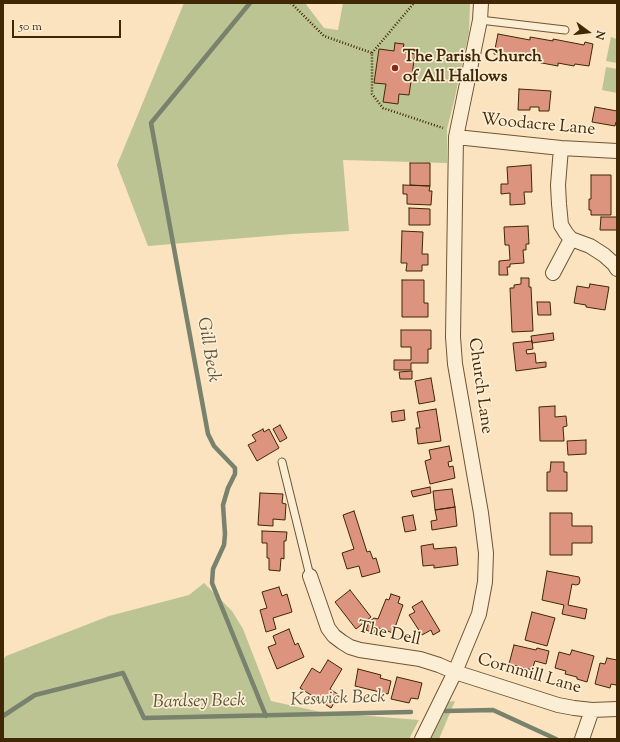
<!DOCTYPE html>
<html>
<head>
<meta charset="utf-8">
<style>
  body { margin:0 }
  #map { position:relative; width:620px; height:742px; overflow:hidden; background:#fae3be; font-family:"Sorts Mill Goudy",serif }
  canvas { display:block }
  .frame { position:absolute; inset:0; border:4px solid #402705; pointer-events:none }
  .north { position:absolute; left:568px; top:12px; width:40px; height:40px; -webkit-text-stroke:3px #fcedd5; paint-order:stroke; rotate:105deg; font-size:11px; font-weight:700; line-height:16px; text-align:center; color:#402705 }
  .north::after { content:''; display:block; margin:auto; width:14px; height:18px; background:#402705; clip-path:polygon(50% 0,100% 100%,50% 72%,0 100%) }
  .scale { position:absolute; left:12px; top:20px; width:109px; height:18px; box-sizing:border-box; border:2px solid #402705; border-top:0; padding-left:5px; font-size:12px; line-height:14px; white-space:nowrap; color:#402705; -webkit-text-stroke:3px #fcedd5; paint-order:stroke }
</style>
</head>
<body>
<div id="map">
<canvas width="620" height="742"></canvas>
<div class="frame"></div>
<div class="north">N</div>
<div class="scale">50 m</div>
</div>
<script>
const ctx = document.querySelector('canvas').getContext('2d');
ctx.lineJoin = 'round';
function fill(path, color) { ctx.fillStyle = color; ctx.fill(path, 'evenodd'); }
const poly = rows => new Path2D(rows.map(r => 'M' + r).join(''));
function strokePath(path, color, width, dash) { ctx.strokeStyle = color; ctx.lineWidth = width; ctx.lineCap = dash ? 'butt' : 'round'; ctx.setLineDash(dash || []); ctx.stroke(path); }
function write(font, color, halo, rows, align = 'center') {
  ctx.font = font + ' "Sorts Mill Goudy",serif'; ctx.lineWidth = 3.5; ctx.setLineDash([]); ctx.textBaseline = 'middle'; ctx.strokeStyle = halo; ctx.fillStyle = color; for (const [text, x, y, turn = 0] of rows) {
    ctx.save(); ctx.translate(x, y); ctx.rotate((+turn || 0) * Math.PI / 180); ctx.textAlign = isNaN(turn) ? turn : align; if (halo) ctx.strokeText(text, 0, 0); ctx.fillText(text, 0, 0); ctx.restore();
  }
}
fill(poly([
  [184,3,305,3,324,28,338,30,343,3,470,3,469,32,454,101,447,129,447,163,343,160,349,231,292,234,148,246,117,165],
  [395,43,403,44,402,52,415,54,409,95,399,94,398,104,383,101,386,84,374,82,379,49,394,51],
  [611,37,617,39,617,63,606,61],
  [606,67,617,69,617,93,602,90],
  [204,583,232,611,243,629,271,701,321,712,419,720,409,739,3,739,3,660,6,656,109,616,189,595],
  [455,701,439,739,428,739,444,702]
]), '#bcc493');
strokePath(poly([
  [250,3,151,123,208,434,214,446,235,468,235,474,228,488,223,505,225,534,224,545,213,569,212,583,266,716],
  [445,711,493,710,556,739],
  [3,716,35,695,123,673,144,718,411,712]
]), '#78826d', 4.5);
const building = poly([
  [498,34,530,40,530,37,553,41,553,39,584,45,585,42,593,44,589,66,575,64,574,66,558,63,558,66,494,54,498,34],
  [395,43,404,44,402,52,415,54,409,95,399,94,398,104,383,102,386,84,374,83,379,49,394,51,395,43],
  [519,89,551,91,549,111,539,111,539,107,530,107,530,110,518,110,519,89],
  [595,107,617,111,617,122,616,122,615,126,592,122,595,107],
  [410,163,430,163,430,186,410,185,410,163],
  [531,165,532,192,524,192,525,204,510,205,510,193,501,194,501,184,508,184,507,167,531,165],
  [591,175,611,175,611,215,591,215,591,210,589,210,589,199,591,199,591,175],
  [403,185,430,186,429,191,432,191,431,205,407,204,407,194,403,194,403,185],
  [409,208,430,209,430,225,409,225,409,208],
  [601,217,617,217,617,230,600,230,601,217],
  [528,226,529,244,526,244,526,250,523,250,524,263,510,264,510,267,507,267,508,275,499,275,499,261,510,260,509,245,505,245,504,227,528,226],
  [402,231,423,232,422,254,428,254,428,265,422,265,422,271,406,271,407,263,401,263,402,231],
  [521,278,529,278,529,287,531,287,533,331,512,332,510,288,514,288,514,285,521,284,521,278],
  [402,280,424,280,424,303,428,303,428,317,402,317,402,280],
  [590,284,609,287,605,310,586,307,586,305,574,303,577,286,589,288,590,284],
  [537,302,550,302,551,315,538,315,537,302],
  [401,330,431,330,431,349,428,349,428,363,411,363,411,370,394,370,394,360,411,360,411,347,401,347,401,330],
  [553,333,554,340,532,343,531,336,553,333],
  [532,341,533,349,526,350,527,354,535,353,536,363,546,362,546,367,516,371,513,343,532,341],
  [412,371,412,379,400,379,399,372,412,371],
  [431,378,435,401,419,404,415,381,431,378],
  [555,406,555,417,566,416,567,426,563,427,564,441,540,441,539,407,555,406],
  [436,409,441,441,418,444,416,428,420,428,417,412,436,409],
  [404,410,405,420,392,422,391,412,404,410],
  [280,425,287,438,280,442,273,429,280,425],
  [263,429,264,432,269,429,279,448,257,461,248,445,256,441,252,435,263,429],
  [586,440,586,454,568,455,567,441,586,440],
  [449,446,452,461,448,462,449,467,453,466,455,478,430,484,425,461,431,459,429,450,449,446],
  [551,462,564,462,564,472,567,472,567,491,547,491,547,472,550,472,551,462],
  [430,487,431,493,413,497,411,491,430,487],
  [452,489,455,507,435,510,433,491,452,489],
  [260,493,283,494,282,503,286,504,285,520,273,519,273,526,258,525,260,493],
  [455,507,457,526,432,530,431,521,437,520,435,510,455,507],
  [354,511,367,552,370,551,373,559,376,558,380,572,362,577,359,566,347,569,342,553,354,549,343,515,354,511],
  [550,513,572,513,572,526,592,526,592,543,572,543,572,555,550,555,550,513],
  [413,515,416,530,405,532,402,517,413,515],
  [262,531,287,532,286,541,284,541,284,559,281,558,280,571,269,570,269,558,267,558,267,543,262,543,262,531],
  [433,544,434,549,456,547,458,565,434,568,434,565,423,566,421,546,433,544],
  [547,571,579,577,580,580,579,584,576,585,572,584,568,605,587,609,585,619,562,614,564,605,542,600,547,571],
  [279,587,282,596,287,594,292,612,273,618,276,629,266,632,260,610,267,608,262,592,279,587],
  [350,590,371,617,356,629,335,602,350,590],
  [391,594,400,597,398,603,403,605,393,633,376,627,374,633,366,630,369,622,374,618,378,619,386,599,389,600,391,594],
  [422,601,440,631,433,635,431,630,422,635,409,615,415,612,412,607,422,601],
  [532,612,555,618,547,646,525,640,532,612],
  [289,629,295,645,298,643,304,657,277,669,268,647,276,644,273,636,289,629],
  [514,645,536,650,537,648,549,651,546,664,535,661,532,670,509,664,514,645],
  [572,650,594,656,587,682,577,679,577,677,565,674,566,671,555,668,559,652,570,655,572,650],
  [607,658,617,660,617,682,616,685,611,684,610,688,595,684,600,663,605,664,607,658],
  [328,660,342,669,330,689,339,695,331,708,300,688,312,668,320,673,328,660],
  [358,669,381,675,380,678,391,681,388,694,355,686,358,669],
  [397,677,422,683,418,699,411,698,409,703,391,699,397,677]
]);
fill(building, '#dc947f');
strokePath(building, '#402705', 1);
const service = poly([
  [480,20,565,30],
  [282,462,310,576]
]);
const minor = poly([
  [456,137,561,148,617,151],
  [561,148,558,185,559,204,561,225,566,233,571,239,590,246,604,255,614,264,617,269],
  [553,273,571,239],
  [310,576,328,628,334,636,342,642,350,647,360,650,420,659,439,665,455,672,558,705,574,708,592,710,617,709],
  [422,739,455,672,479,614,485,582,486,553,481,513,455,364,453,337,456,137,480,20,481,3],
  [582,739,592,710]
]);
strokePath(service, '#6e5633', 9);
strokePath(minor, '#6e5633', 16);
strokePath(poly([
  [291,3,324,36,372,53,372,94,383,108,443,128],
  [372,53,414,3]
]), '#402705', 2.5, [1, 2]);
strokePath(service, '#fcedd5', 7);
strokePath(minor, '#fcedd5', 14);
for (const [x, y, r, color] of [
  [395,68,4,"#8f2418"]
]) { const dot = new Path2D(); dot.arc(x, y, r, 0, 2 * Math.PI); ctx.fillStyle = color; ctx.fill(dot); strokePath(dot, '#fcedd5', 1.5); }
write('bold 17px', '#402705', '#fcedd5', [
  ["The Parish Church",403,58],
  ["of All Hallows",403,78]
], 'left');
write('17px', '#402705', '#fcedd5', [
  ["Woodacre Lane",538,126,5],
  ["Church Lane",479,386,82],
  ["The Dell",389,635,12],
  ["Cornmill Lane",529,675,16]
]);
write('italic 18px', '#5c5439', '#fcedd5', [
  ["Gill Beck",207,350,80],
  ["Keswick Beck",338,700,-2],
  ["Bardsey Beck",199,703,-1]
]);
</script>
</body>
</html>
